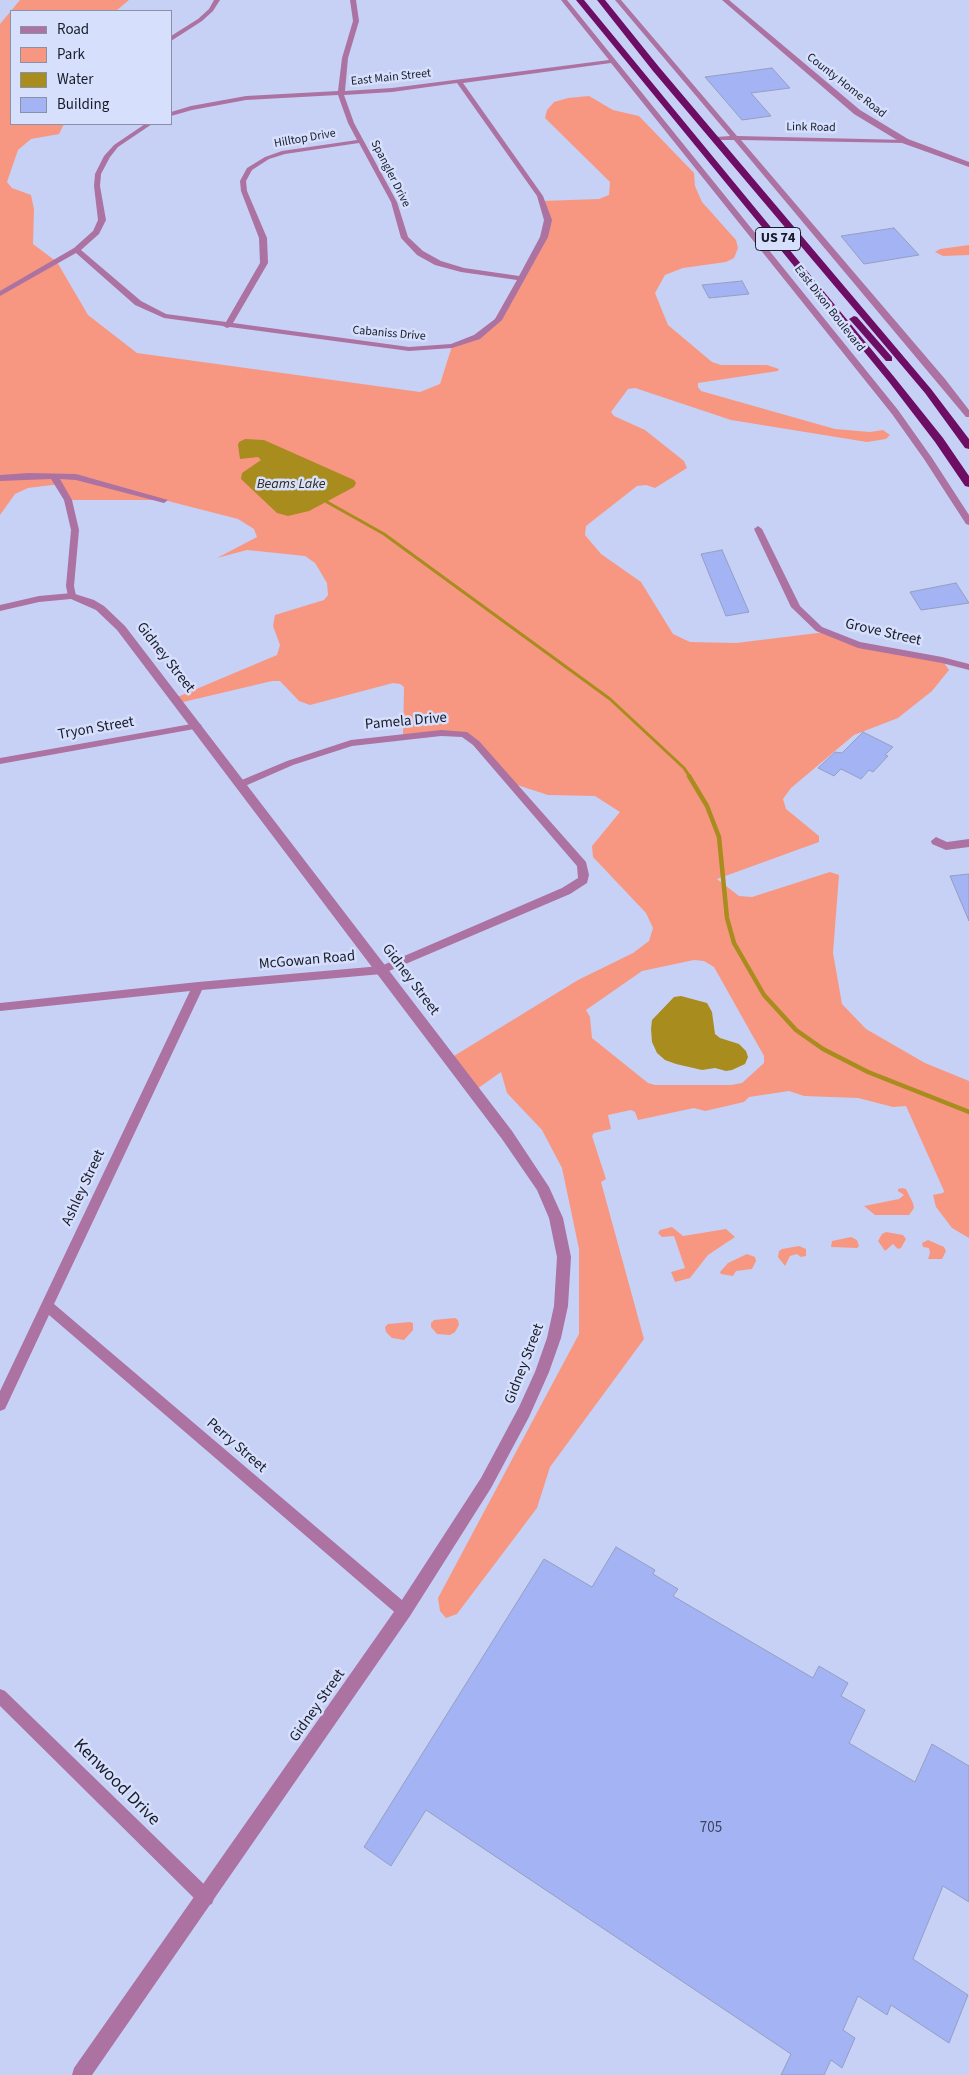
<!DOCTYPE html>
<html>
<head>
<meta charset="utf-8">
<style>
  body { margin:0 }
  #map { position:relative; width:969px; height:2075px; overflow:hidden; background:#c7d1f6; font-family:"Source Sans 3",sans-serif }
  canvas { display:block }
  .legend { position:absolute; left:10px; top:10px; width:162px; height:115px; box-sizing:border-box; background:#d6dffc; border:1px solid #8a91a7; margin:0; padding:6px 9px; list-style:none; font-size:15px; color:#181b28 }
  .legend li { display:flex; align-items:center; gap:10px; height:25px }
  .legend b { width:25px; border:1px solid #8a91a7 }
</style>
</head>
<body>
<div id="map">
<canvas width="969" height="2075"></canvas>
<ul class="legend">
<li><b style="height:6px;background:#ac72a1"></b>Road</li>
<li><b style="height:14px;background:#f79782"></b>Park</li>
<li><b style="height:14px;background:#a88c1e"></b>Water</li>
<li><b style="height:14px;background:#a3b3f3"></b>Building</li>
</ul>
</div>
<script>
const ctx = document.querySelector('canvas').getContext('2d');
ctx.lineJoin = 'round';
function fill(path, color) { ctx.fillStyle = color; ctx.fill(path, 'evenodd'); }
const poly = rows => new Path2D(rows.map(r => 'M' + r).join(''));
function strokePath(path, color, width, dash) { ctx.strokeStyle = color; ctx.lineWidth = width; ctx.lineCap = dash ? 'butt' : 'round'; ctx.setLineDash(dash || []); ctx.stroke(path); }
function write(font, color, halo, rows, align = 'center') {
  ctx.font = font + ' "Source Sans 3",sans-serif'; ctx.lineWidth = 5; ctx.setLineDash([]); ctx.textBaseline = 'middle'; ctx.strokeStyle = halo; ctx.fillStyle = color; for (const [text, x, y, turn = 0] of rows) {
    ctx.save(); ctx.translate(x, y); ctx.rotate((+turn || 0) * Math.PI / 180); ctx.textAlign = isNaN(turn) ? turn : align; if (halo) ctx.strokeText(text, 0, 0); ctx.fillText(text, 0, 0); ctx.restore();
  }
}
fill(poly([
  [20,0,129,0,116,11,11,11,11,124,64,124,59,134,31,139,18,150,7,182,12,188,31,195,34,209,33,244,57,262,88,315,137,353,420,392,440,384,452,346,490,328,546,230,542,201,599,199,609,195,610,182,545,118,547,110,554,102,568,98,589,96,613,110,639,116,694,173,695,186,702,202,736,240,738,248,734,258,726,262,683,268,665,275,655,293,668,325,712,362,721,365,767,365,779,369,778,371,698,383,698,387,701,391,835,429,870,432,883,430,890,435,886,439,867,442,731,420,635,388,628,389,611,412,614,416,645,430,684,461,687,468,655,488,646,485,637,486,586,526,585,535,601,554,641,582,673,634,690,642,736,643,826,632,846,641,942,660,949,670,932,691,898,718,854,735,791,788,783,799,786,809,819,836,819,842,717,879,739,896,752,897,830,872,839,875,833,953,842,1004,866,1029,925,1063,969,1081,969,1238,952,1228,936,1207,933,1195,943,1193,944,1191,906,1106,893,1107,858,1098,804,1096,789,1091,749,1097,744,1102,705,1111,694,1108,638,1120,635,1112,631,1110,608,1115,611,1129,594,1133,592,1136,606,1179,601,1182,644,1339,550,1467,537,1508,457,1614,446,1618,440,1611,438,1598,579,1334,579,1249,562,1168,542,1130,507,1093,501,1072,474,1091,449,1059,578,980,633,953,649,941,653,928,646,913,593,857,592,846,620,812,595,796,548,795,511,783,464,734,403,736,404,687,400,684,393,683,310,705,299,701,280,681,272,681,179,703,175,698,277,655,280,645,273,626,275,615,324,600,328,595,327,583,315,563,305,556,247,550,217,558,257,537,254,529,238,519,164,500,68,500,60,484,28,488,15,494,0,515,0,24],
  [694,960,704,961,714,967,764,1056,764,1063,742,1083,731,1085,655,1085,648,1083,592,1038,590,1017,586,1010,642,971],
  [969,245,969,255,943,256,935,252,940,249],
  [902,1188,906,1189,913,1203,914,1208,909,1215,875,1215,864,1206,899,1199,904,1195,898,1191,898,1189],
  [672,1227,683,1236,726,1229,735,1237,708,1255,690,1278,675,1282,671,1272,685,1268,674,1236,662,1237,658,1233,660,1230],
  [886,1232,903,1235,906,1239,901,1248,898,1249,893,1244,885,1251,878,1241,882,1234],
  [851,1237,857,1240,859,1246,857,1248,831,1247,832,1241],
  [928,1240,944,1247,946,1251,942,1259,928,1259,930,1253,929,1248,923,1247,922,1243],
  [799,1246,806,1249,806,1256,801,1257,797,1254,790,1256,785,1266,778,1257,779,1251,782,1249],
  [747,1254,755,1257,756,1261,752,1269,736,1271,733,1276,721,1274,720,1272,728,1263],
  [455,1318,458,1320,459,1325,455,1332,450,1335,437,1334,431,1327,431,1323,434,1320],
  [410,1322,413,1323,413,1330,404,1340,392,1338,386,1332,385,1327,388,1324]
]), '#f79782');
fill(poly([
  [245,439,264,440,354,480,356,483,354,487,309,511,288,516,277,513,241,479,242,473,261,460,258,457,240,459,238,445,239,442],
  [681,996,707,1003,712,1012,715,1034,720,1038,739,1044,746,1051,748,1057,745,1064,732,1070,726,1071,715,1068,702,1070,676,1064,665,1060,657,1053,652,1042,651,1029,652,1020,674,997]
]), '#a88c1e');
strokePath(poly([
  [327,502,384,534,610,699,684,768,690,777]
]), '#a88c1e', 3);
strokePath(poly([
  [689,776,707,806,719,837,727,918,734,943,764,995,796,1030,823,1049,868,1072,969,1112]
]), '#a88c1e', 4.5);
const building = poly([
  [772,68,790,88,751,93,771,116,742,120,705,77,772,68],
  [894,228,919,255,864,264,841,236,894,228],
  [742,281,749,294,709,298,702,285,742,281],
  [722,550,749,612,726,616,701,554,722,550],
  [956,583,969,603,921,610,910,592,956,583],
  [863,732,893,747,885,755,888,756,873,772,869,770,861,779,841,769,834,776,818,768,835,752,842,753,863,732],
  [969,874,969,921,950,876,969,874],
  [616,1547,655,1570,653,1574,678,1589,673,1596,813,1678,819,1666,848,1683,841,1696,865,1710,849,1743,915,1782,932,1744,969,1766,969,1902,943,1886,913,1959,968,1995,949,2043,891,2005,887,2015,858,1996,843,2030,855,2038,842,2068,831,2060,824,2075,781,2075,791,2054,426,1810,391,1866,364,1847,544,1559,592,1587,616,1547]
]);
fill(building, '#a3b3f3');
strokePath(building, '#959ec1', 1);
fill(poly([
  [214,0,220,0,213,11,202,21,171,41,171,36,198,19,209,9,214,0],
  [350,0,356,0,359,21,348,58,345,91,392,88,609,60,561,0,567,0,898,410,932,458,969,515,969,525,966,524,924,459,892,414,611,63,463,83,543,196,552,220,548,237,502,320,480,339,452,348,409,351,230,327,227,328,223,326,164,318,135,305,76,253,0,296,0,291,74,248,93,231,98,220,94,186,95,174,104,156,114,145,145,124,152,124,118,147,110,157,101,174,100,186,106,220,99,234,81,250,141,301,166,314,226,322,260,263,259,238,241,191,240,181,247,168,265,157,282,151,357,140,348,123,338,95,246,100,192,110,171,116,171,112,191,106,246,96,338,91,342,58,353,21,350,0],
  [457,83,537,196,544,220,540,237,519,276,464,268,441,261,423,251,408,237,397,202,354,123,344,95,392,92,457,83],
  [359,143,391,202,401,238,417,255,435,265,461,272,517,280,495,319,474,335,451,344,409,347,233,323,268,263,267,238,247,191,246,181,252,170,269,159,285,154,359,143],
  [615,0,621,0,737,136,907,140,907,142,905,143,741,140,945,379,969,410,969,417,966,417,734,140,714,140,714,138,716,137,730,136,615,0],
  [29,473,76,474,168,500,164,503,76,480,60,479,72,500,79,530,74,586,76,596,72,599,68,596,66,586,71,530,64,500,51,479,0,481,0,475,29,473],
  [758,526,762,529,800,606,822,627,860,642,942,657,969,664,969,670,942,663,858,648,816,631,791,607,754,529,758,526],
  [197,723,200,724,202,726,200,728,0,764,0,758,197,723],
  [441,730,467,732,479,741,586,862,589,875,587,883,570,894,382,974,202,990,54,1304,409,1606,411,1611,409,1616,404,1618,399,1616,49,1315,5,1409,0,1411,0,1391,190,991,0,1011,0,1003,198,982,381,966,562,888,578,878,577,866,473,745,462,737,441,736,352,746,293,765,245,786,237,786,236,784,237,782,287,761,351,740,441,730],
  [936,837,947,842,969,839,969,847,946,850,932,844,931,841,936,837],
  [0,1689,5,1691,212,1892,214,1898,212,1904,206,1906,200,1904,0,1706,0,1689]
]), '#ac72a1');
fill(poly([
  [722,0,729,0,860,110,908,139,969,162,969,167,902,143,854,114,722,0],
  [72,593,94,600,104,606,125,626,512,1131,549,1187,563,1218,571,1257,568,1306,561,1338,549,1372,529,1417,491,1488,410,1616,92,2075,72,2075,74,2068,398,1606,481,1478,519,1407,535,1372,547,1338,554,1306,557,1257,549,1218,537,1190,502,1139,117,630,96,610,71,599,39,602,0,611,0,605,39,596,72,593]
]), '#ac72a1');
fill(poly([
  [576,0,584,0,895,378,943,438,969,476,969,487,965,486,935,442,889,382,576,0],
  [597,0,605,0,659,67,931,389,969,439,969,449,965,448,925,393,653,71,597,0],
  [854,316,857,317,892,357,892,361,886,361,851,321,849,319,854,316]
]), '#6e0d64');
write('12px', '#181b28', '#d6dffc', [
  ["East Main Street",391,78,-6],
  ["County Home Road",846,86,38],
  ["Link Road",811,128,1],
  ["Hilltop Drive",305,139,-10],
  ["Spangler Drive",390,174,63],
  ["East Dixon Boulevard",829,309,52],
  ["Cabaniss Drive",389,334,5]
]);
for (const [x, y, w] of [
  [778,239,45]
]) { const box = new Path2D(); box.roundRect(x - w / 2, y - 11.5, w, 23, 4); ctx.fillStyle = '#d6dffc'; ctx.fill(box); strokePath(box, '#181b28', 1); }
write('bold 14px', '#181b28', null, [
  ["US 74",778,239]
]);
write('italic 14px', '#312a14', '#d6dffc', [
  ["Beams Lake",291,485]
]);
write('15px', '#181b28', '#d6dffc', [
  ["Grove Street",883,633,13],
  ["Gidney Street",165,658,52],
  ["Pamela Drive",406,722,-5],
  ["Tryon Street",96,729,-10],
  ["McGowan Road",307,961,-5],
  ["Gidney Street",410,980,53],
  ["Ashley Street",84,1188,-65],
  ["Gidney Street",525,1364,-69],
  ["Perry Street",236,1446,41],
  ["Gidney Street",318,1706,-55]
]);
write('15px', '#3b415b', null, [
  ["705",711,1829]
]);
write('18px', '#181b28', '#d6dffc', [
  ["Kenwood Drive",116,1783,45]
]);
</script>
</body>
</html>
